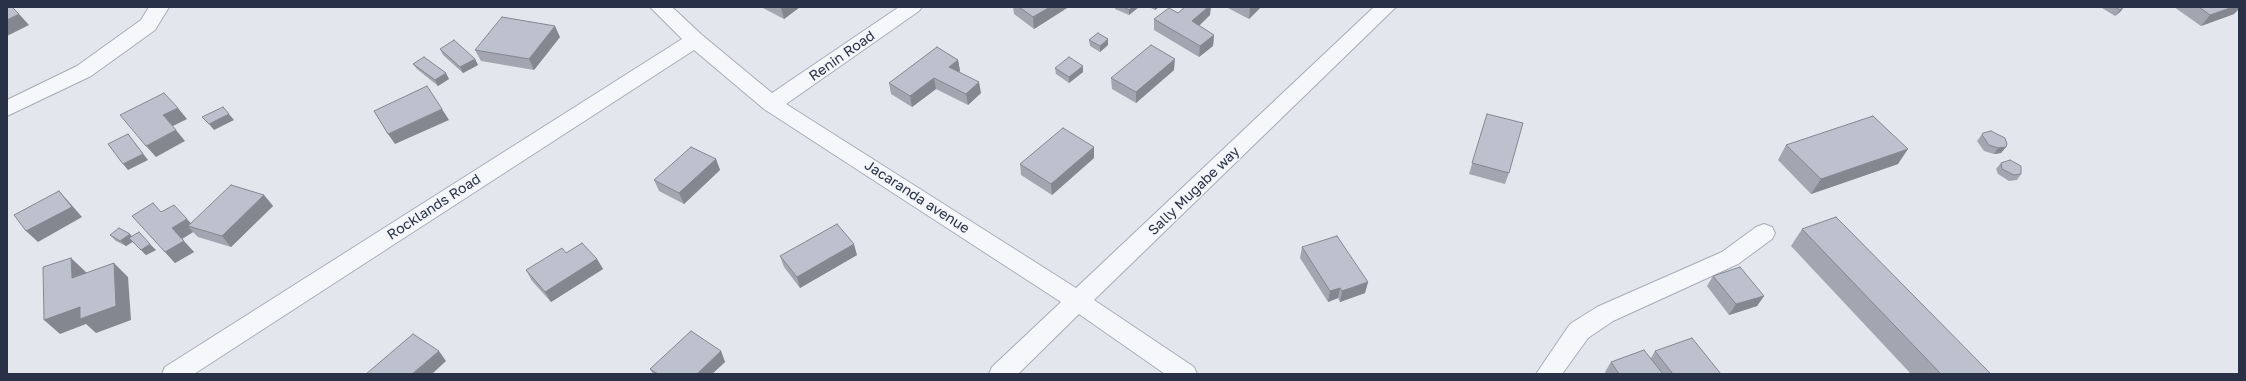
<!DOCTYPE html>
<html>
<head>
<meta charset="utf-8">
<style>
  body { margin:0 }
  #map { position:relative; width:2246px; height:381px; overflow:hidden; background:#e3e6ec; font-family:"Golos Text",sans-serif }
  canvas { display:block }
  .frame { position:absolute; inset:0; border:8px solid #293146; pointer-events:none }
</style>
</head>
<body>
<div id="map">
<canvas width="2246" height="381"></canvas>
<div class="frame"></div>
</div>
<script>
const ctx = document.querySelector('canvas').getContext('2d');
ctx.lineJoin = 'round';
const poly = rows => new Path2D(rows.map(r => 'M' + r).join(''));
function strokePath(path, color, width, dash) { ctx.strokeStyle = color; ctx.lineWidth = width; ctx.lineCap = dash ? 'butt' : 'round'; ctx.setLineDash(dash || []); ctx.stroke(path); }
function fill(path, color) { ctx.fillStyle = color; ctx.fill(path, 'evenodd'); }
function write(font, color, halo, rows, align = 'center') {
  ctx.font = font + ' "Golos Text",sans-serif'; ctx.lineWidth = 3.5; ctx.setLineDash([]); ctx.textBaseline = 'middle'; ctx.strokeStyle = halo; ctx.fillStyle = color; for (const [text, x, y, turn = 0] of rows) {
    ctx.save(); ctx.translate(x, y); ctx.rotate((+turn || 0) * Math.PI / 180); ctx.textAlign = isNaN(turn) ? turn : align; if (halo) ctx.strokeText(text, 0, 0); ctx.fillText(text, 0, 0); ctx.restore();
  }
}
const minor = poly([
  [149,7,169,7,155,30,91,76,7,116,7,100,77,66,141,20,149,7],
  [650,7,672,7,702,35,772,93,899,7,922,7,919,11,786,104,1076,288,1374,7,1396,7,1094,300,1194,367,1197,374,1165,374,1079,314,1018,374,989,374,992,367,1061,302,764,109,694,50,194,374,162,374,165,367,682,39,650,7],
  [1764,224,1772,227,1775,233,1772,239,1738,264,1613,321,1588,338,1562,374,1536,374,1570,324,1597,307,1722,252,1756,227,1764,224]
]);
strokePath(minor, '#a7acb7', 2);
fill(minor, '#f6f7fa');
fill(poly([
  [761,7,800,7,784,19],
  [1013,7,1067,7,1067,8,1034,29,1014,14],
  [1115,7,1139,7,1129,15,1115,9],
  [1149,7,1159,7,1155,10],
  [1226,7,1261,7,1249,19],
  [2103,7,2124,7,2120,12,2115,16,2102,8],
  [2174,7,2239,7,2234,14,2201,26],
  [1178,13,1210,15,1199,26,1214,35,1213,46,1199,57,1154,30,1154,19],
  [560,37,534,70,481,61,475,50],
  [1089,40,1108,45,1100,52,1090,46],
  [440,49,475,59,478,65,463,73,443,55],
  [958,60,960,71,959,72,981,93,968,105,936,89,912,107,891,94,889,83],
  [413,64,449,79,438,86,417,69],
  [1083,66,1083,72,1069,83,1056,74,1055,68],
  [1174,70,1136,103,1112,89,1111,78],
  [1487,114,1509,173,1505,184,1469,174],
  [1983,133,2006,147,2001,153,1994,154,1984,151,1977,141],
  [1786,145,1898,164,1811,194,1778,160],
  [1094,158,1052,195,1021,175,1020,164],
  [716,159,720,170,684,204,659,191,654,180],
  [2001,163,2021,174,2017,180,2009,181,1998,174,1996,169],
  [264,195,273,206,231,247,198,237,193,232,182,239,194,252,175,263,165,252,161,212,191,223],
  [1802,229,1991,374,1911,374,1791,246],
  [110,235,132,236,156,250,146,255,133,242,126,246,116,241],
  [1302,247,1368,282,1365,293,1340,302,1338,298,1328,302,1300,258],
  [566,253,597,259,603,269,551,302,532,281,526,270],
  [857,255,800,288,784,267,780,256],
  [1713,276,1764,296,1757,306,1729,315,1707,286],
  [721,351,725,362,712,374,653,374,650,369],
  [1655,351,1721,374,1606,374,1605,372,1611,362,1651,358]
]), '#a3a6b0');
fill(poly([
  [782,7,800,7,784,19,781,8],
  [1050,7,1067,7,1067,8,1034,29,1033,17],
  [1132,7,1139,7,1129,15,1129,10],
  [1155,7,1159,7,1155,10],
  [1208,7,1211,7,1210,15,1191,33,1192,21],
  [1250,7,1261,7,1249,19,1250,8],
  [2124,7,2120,12,2115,16,2120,10],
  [2233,7,2239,7,2239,9,2234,14,2201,26,2210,15],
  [19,14,29,25,7,36,7,20],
  [555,26,560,37,534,70,529,59],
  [1214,35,1213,46,1199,57,1200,46],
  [1108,39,1108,45,1100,52,1100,46],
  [475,59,478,65,463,73,460,67],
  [1175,59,1174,70,1136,103,1136,92],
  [958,60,960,71,950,78,949,67],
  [1083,66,1083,72,1069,83,1069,77],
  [446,73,449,79,438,86,435,80],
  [934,78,936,89,912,107,910,96],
  [979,82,981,93,968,105,966,94],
  [178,108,187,119,173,126,163,115],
  [442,109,449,120,395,144,388,134],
  [229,114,234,120,214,130,209,124],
  [176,130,185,141,156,157,146,146],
  [128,134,148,160,128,170,123,164],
  [1094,147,1094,158,1052,195,1051,184],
  [2006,147,2001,153,1994,154,1998,148],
  [1908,149,1898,164,1811,194,1821,179],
  [716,159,720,170,684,204,679,193],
  [59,191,69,202,82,217,38,242,26,231],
  [264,195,273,206,231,247,222,236],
  [187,219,196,229,188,226,193,232,182,239,194,252,175,263,165,252,172,228],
  [130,234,135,240,126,246,120,241],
  [150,244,156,250,146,255,141,250],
  [854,244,857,255,800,288,797,277],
  [71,258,86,272,87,292,72,278],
  [597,259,603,269,551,302,545,292],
  [114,263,128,277,131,320,96,333,86,324,60,334,44,320],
  [1368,282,1365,293,1340,302,1342,291],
  [1340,288,1338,298,1328,302,1330,291],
  [1764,296,1757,306,1729,315,1736,304],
  [439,351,446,361,432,374,412,374],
  [721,351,725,362,712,374,697,374]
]), '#848790');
const building = poly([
  [7,7,12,7,19,14,7,20,7,7],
  [1019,7,1050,7,1033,17,1019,7],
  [1124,7,1132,7,1129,10,1124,7],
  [1185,7,1208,7,1192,21,1214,35,1200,46,1154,19,1169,8,1178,13,1185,7],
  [2115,7,2124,7,2120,10,2115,7],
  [2199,7,2233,7,2210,15,2199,7],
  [502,17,555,26,529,59,475,50,502,17],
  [1098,33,1108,39,1100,46,1089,40,1098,33],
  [454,40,475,59,460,67,440,49,454,40],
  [1151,45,1175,59,1136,92,1111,78,1151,45],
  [937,47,958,60,949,67,979,82,966,94,934,78,910,96,889,83,937,47],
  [424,57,446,73,435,80,413,64,424,57],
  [1069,57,1083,66,1069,77,1055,68,1069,57],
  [427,86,442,109,388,134,374,111,427,86],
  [164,93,178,108,163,115,176,130,146,146,120,115,164,93],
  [223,107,229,114,209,124,202,117,223,107],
  [1487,114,1523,123,1509,173,1472,163,1487,114],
  [1873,116,1908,149,1821,179,1786,145,1873,116],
  [1063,128,1094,147,1051,184,1020,164,1063,128],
  [1991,131,2005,138,2007,144,2006,147,1998,148,1989,145,1982,135,1983,133,1991,131],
  [128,134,143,154,123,164,108,144,128,134],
  [691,147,716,159,679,193,654,180,691,147],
  [2010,160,2021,166,2021,174,2014,175,2002,169,2001,163,2010,160],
  [231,185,264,195,222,236,188,226,231,185],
  [59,191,72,207,26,231,14,215,59,191],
  [153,203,161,212,174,205,187,219,172,228,184,241,165,252,132,216,153,203],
  [1836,217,1991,374,1941,374,1802,229,1836,217],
  [837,224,854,244,797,277,780,256,837,224],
  [119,228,130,234,120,241,110,235,119,228],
  [139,232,150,244,141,250,129,238,139,232],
  [1337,236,1368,282,1342,291,1340,288,1330,291,1302,247,1337,236],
  [582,243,597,259,545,292,526,270,562,248,566,253,582,243],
  [71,258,72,278,114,263,116,306,80,319,80,307,44,320,43,267,71,258],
  [1740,267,1764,296,1736,304,1713,276,1740,267],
  [691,331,721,351,697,374,658,374,650,369,691,331],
  [413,334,439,351,412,374,366,374,413,334],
  [1692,338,1721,374,1673,374,1655,351,1692,338],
  [1644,350,1663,374,1619,374,1611,362,1644,350]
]);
fill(building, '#bdc1cd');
strokePath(building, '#848790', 1);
write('14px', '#293146', '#f3f5f9', [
  ["Renin Road",842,56,-35],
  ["Sally Mugabe way",1194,191,-44],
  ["Jacaranda avenue",917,197,33],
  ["Rocklands Road",434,207,-33]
]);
</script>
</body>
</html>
